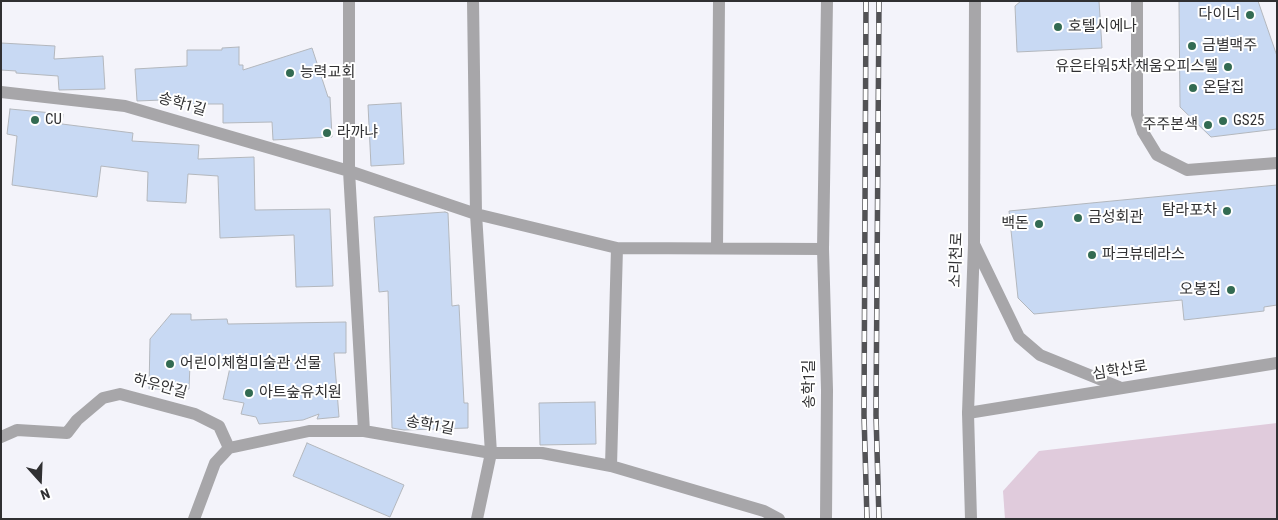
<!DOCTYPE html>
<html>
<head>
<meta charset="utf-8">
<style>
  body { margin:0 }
  #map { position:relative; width:1278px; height:520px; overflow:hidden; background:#f3f3fa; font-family:"Roboto Condensed",sans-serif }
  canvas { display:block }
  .frame { position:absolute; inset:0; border:2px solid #303032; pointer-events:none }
  .north { position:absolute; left:15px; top:455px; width:50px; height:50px; -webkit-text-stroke:4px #fff; paint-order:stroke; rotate:160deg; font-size:14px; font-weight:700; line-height:20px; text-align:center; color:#303032 }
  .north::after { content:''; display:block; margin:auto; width:18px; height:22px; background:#303032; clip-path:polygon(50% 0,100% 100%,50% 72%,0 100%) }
</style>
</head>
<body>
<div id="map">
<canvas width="1278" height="520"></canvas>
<div class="frame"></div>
<div class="north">N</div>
</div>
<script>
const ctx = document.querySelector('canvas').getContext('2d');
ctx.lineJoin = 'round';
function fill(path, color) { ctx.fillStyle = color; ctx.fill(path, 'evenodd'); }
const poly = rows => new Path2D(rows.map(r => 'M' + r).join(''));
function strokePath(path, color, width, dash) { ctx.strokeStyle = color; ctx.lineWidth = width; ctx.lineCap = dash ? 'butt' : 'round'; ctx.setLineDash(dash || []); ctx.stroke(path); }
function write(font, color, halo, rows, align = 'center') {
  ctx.font = font + ' "Roboto Condensed","Noto Sans KR",sans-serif'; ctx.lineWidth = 4; ctx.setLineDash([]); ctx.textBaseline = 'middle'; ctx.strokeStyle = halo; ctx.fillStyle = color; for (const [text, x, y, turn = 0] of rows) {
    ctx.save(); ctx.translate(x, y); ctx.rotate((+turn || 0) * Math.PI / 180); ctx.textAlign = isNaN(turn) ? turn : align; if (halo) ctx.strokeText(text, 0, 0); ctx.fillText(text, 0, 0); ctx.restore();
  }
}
fill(poly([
  [1277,423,1277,519,1005,519,1003,491,1039,451]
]), '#e0cbdc');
const building = poly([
  [1021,1,1099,1,1102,48,1017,52,1015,6,1021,1],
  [1179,1,1258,1,1277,56,1277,129,1211,137,1180,107,1179,1],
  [1,43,55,46,54,59,103,56,105,89,59,90,58,76,16,73,16,71,1,70,1,43],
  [239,47,239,65,243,65,243,70,312,48,328,97,330,97,332,137,273,140,272,122,223,123,223,104,187,104,187,99,137,101,135,69,187,66,187,50,222,50,222,48,239,47],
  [401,103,404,164,371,166,368,105,401,103],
  [10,109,63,114,62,124,133,133,132,141,199,145,198,159,254,157,255,210,330,209,333,286,296,287,294,235,220,238,218,176,188,174,186,203,147,201,148,172,101,166,97,197,12,185,17,136,7,134,10,109],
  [1277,185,1277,305,1264,307,1264,311,1184,320,1182,300,1034,314,1018,298,1009,211,1277,185],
  [445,212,448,213,452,306,459,305,464,403,468,403,468,428,404,430,392,428,388,291,379,292,374,217,445,212],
  [171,314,191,314,191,320,227,319,228,324,346,322,346,353,334,353,339,417,317,419,319,414,303,420,259,424,256,417,241,414,244,403,223,399,231,363,190,364,189,389,149,389,150,339,171,314],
  [595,402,596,444,540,445,539,403,595,402],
  [307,443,404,485,390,517,293,476,307,443]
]);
fill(building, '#c8d9f3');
strokePath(building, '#b3b7bd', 1);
strokePath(poly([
  [349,1,349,171,364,431],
  [473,1,476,214,491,453,477,519],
  [1137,1,1137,114,1143,132,1157,155,1187,170,1277,163],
  [1,92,125,106,349,171,476,214,617,248,823,249],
  [975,246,1019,337,1040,355,1119,387],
  [717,248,719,1],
  [1,437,17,430,67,433,77,420,103,398,120,394,195,414,219,426,229,448,215,463,194,519],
  [229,448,309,431,364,431,491,453,542,453,611,466,764,511,779,519],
  [611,466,617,248],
  [826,519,827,390,823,249,827,1],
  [971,519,968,413,974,244,975,1]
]), '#a7a6a9', 12);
strokePath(poly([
  [968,413,1277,363]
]), '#a7a6a9', 12);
const rail = poly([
  [866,1,864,415,867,519],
  [879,1,876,415,879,519]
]);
strokePath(rail, '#525255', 5.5);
strokePath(rail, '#fff', 4, [11]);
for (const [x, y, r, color] of [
  [1250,15,5,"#336b52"],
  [1058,27,5,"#336b52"],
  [1192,46,5,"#336b52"],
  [1228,67,5,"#336b52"],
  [290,73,5,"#336b52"],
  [1193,88,5,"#336b52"],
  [35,120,5,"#336b52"],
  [1223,121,5,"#336b52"],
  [1208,125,5,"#336b52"],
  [327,133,5,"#336b52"],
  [1227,211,5,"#336b52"],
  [1078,218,5,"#336b52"],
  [1039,224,5,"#336b52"],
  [1092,255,5,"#336b52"],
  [1231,290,5,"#336b52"],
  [170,364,5,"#336b52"],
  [249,393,5,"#336b52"]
]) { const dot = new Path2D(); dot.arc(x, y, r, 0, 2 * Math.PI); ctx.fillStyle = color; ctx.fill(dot); strokePath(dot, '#fff', 2); }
write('15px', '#303032', '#fff', [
  ["다이너",1240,15,"right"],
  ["호텔시에나",1068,27],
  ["금별맥주",1202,46],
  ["유은타워5차 채움오피스텔",1218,67,"right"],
  ["능력교회",300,73],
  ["온달집",1203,88],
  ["CU",45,120],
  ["GS25",1233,121],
  ["주주본색",1198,125,"right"],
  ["라까냐",337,133],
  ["탐라포차",1217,211,"right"],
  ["금성회관",1088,218],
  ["백돈",1029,224,"right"],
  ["파크뷰테라스",1102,255],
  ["오봉집",1221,290,"right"],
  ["어린이체험미술관 선물",180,364],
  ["아트숲유치원",259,393]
], 'left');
write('15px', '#303032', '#fff', [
  ["송학1길",182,105,16],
  ["소리천로",957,260,-88],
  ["심학산로",1120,371,-9],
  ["송학1길",810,384,-90],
  ["하우안길",160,387,15],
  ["송학1길",430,426,10]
]);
</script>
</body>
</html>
